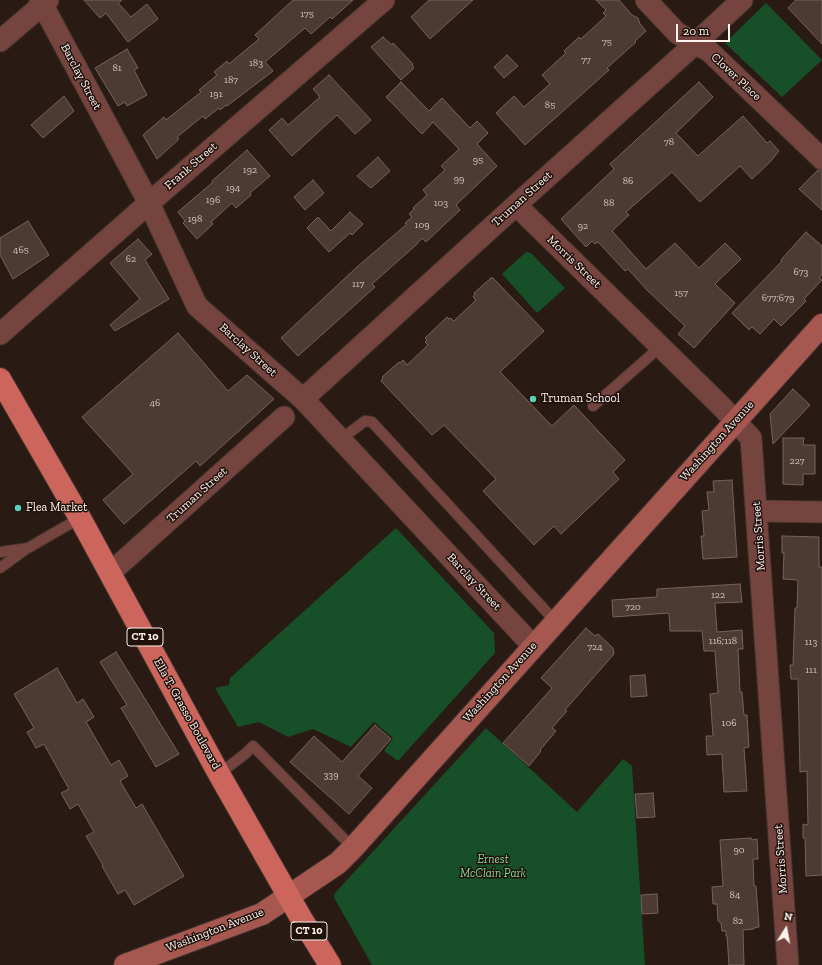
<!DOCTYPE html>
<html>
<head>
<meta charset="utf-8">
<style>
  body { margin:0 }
  #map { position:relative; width:822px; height:965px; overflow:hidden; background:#2a1a14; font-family:"Zilla Slab",serif }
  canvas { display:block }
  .north { position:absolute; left:766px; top:909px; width:40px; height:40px; -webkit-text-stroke:3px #20110b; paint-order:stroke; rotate:11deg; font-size:11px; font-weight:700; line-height:16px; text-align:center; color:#fef2ee }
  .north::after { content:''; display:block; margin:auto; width:14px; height:18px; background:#fef2ee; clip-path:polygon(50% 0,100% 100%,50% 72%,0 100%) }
  .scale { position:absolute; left:676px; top:24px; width:54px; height:18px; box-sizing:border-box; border:2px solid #fef2ee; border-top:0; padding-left:5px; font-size:12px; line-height:14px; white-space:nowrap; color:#fef2ee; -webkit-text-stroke:3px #20110b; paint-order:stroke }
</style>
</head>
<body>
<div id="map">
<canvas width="822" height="965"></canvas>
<div class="north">N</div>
<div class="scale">20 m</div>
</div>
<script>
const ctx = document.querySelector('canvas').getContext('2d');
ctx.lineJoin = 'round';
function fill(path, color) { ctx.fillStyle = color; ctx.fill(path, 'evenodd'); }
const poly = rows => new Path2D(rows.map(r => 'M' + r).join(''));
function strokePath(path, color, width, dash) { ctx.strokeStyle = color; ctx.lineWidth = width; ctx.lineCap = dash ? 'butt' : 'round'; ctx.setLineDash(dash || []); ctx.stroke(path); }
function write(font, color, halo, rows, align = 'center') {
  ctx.font = font + ' "Zilla Slab",serif'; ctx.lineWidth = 3; ctx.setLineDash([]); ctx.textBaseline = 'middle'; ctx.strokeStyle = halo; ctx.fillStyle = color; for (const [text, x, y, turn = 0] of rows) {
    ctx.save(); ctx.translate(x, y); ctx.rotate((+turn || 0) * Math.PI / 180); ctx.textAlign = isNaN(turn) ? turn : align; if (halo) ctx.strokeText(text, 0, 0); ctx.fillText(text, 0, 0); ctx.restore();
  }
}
fill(poly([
  [766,3,822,60,782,97,725,43],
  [526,252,531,253,565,288,537,313,502,274],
  [396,528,494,633,495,653,398,761,384,751,393,738,374,722,351,747,313,729,288,737,259,722,238,727,215,688,229,685,230,678],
  [486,728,577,812,623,759,632,766,645,965,372,965,337,903,334,897,335,893]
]), '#164f28');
const building = poly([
  [84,0,122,0,118,3,131,17,147,4,158,19,128,42,106,13,100,18,84,0],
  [293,0,353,0,332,19,330,17,311,34,305,28,265,62,273,71,227,106,226,105,220,110,219,108,205,119,203,116,177,137,179,139,157,159,143,135,164,117,166,120,201,92,199,90,217,75,214,72,227,61,229,64,259,39,255,35,293,0],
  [429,0,473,0,430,39,411,17,429,0],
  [596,0,619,0,632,15,638,18,640,24,646,31,635,41,636,42,607,68,609,70,525,145,496,113,514,96,524,107,550,84,542,75,566,53,564,51,579,37,581,39,606,16,603,13,606,10,596,0],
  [796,0,822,0,822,44,788,8,796,0],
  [383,37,392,45,393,43,413,64,412,65,414,68,401,80,371,47,383,37],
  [127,49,138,68,134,70,147,95,127,106,125,102,118,106,95,68,127,49],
  [507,55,518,66,504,78,494,67,507,55],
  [329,75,371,120,355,134,337,115,292,156,269,130,282,118,288,125,320,97,313,89,329,75],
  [401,82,429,111,442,98,470,128,477,121,488,133,477,144,497,166,456,205,460,210,426,242,422,238,416,245,372,284,375,287,298,356,281,338,357,267,407,224,405,223,412,217,409,214,414,209,413,208,427,195,423,190,445,170,441,166,459,149,433,122,422,134,386,97,401,82],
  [699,82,713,97,676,133,698,156,743,116,767,143,770,141,779,151,770,162,752,179,740,166,700,202,672,172,626,212,629,215,612,231,646,269,675,243,699,268,725,243,741,259,715,284,735,303,694,348,678,334,685,326,648,291,628,269,625,271,598,242,595,244,592,241,586,247,561,219,614,169,610,164,699,82],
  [64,96,74,111,43,138,31,125,64,96],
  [247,150,270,176,250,193,251,195,236,208,232,203,211,222,213,224,197,239,183,223,185,221,178,212,213,182,212,181,247,150],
  [378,157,390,171,371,188,357,176,378,157],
  [818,170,822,171,822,210,799,189,818,170],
  [313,180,324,193,305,210,294,197,313,180],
  [350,212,363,224,352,235,350,233,329,252,307,228,318,217,331,231,350,212],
  [28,221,49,255,13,279,0,255,0,238,28,221],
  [806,232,822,246,822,274,819,278,822,280,804,299,806,301,781,326,774,319,760,334,752,327,749,330,732,313,782,261,781,260,806,232],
  [138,239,152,254,145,260,169,299,115,331,110,325,140,299,110,263,138,239],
  [491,278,493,278,544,331,500,372,552,426,574,405,625,460,613,472,619,479,561,534,554,526,534,545,483,491,496,479,444,425,432,435,381,381,383,378,382,377,399,362,400,363,403,360,407,365,428,345,425,342,427,340,425,338,447,317,449,319,450,318,454,321,476,300,473,297,475,294,474,293,491,278],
  [178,333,228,391,247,375,274,399,200,466,196,461,124,524,103,500,133,474,82,417,178,333],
  [793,389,810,405,773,444,770,414,793,389],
  [783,438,804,438,803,445,815,445,815,474,803,474,803,485,783,484,783,438],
  [732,480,737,557,703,559,701,536,704,536,702,511,709,510,707,492,714,492,713,481,732,480],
  [782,536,819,537,819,567,822,567,822,875,806,876,805,838,803,838,803,824,808,825,807,771,800,772,798,679,791,679,790,665,793,665,795,608,797,608,798,580,783,579,784,553,782,553,782,536],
  [740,584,742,602,715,603,717,632,742,630,743,649,738,649,740,692,742,692,744,715,747,715,749,747,744,748,747,791,724,792,722,754,707,755,706,736,713,736,710,694,718,693,715,651,704,651,702,631,670,631,669,613,613,617,612,600,657,597,657,589,740,584],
  [586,628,595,636,598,634,613,648,614,654,565,710,567,711,552,728,556,731,540,750,541,751,529,766,503,743,552,688,541,678,586,628],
  [116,652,179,754,156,767,121,708,127,705,100,662,116,652],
  [57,668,77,703,83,699,94,717,86,722,111,765,119,760,128,776,120,781,136,808,142,804,184,876,134,905,125,890,118,894,102,866,103,865,86,836,94,832,78,804,70,809,61,793,69,789,44,744,36,748,27,732,34,728,14,694,57,668],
  [645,675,647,696,631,697,630,676,645,675],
  [375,725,391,739,358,776,372,788,349,814,290,762,314,736,342,762,375,725],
  [653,793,655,817,637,818,635,794,653,793],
  [751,838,751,840,757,839,758,859,753,859,754,886,756,886,759,927,754,928,754,929,743,930,744,965,729,965,727,936,726,936,726,931,722,931,721,923,718,921,717,904,713,904,712,887,723,886,720,840,751,838],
  [657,894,658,913,642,914,641,895,657,894]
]);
fill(building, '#4c3a33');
strokePath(building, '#76635b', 1);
const service = poly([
  [593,406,660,347],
  [341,439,365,421,372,422,555,621],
  [0,552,28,548,80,518],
  [0,568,26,549],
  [219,774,245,754,253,746,353,848]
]);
const minor = poly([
  [40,0,149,203,197,306,303,399,533,646],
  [646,0,677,33,709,51,822,159],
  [0,41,48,0],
  [516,205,721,406,751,438,788,965],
  [0,334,149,203,384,0],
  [303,399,516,205,686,52,742,0],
  [757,511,822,512],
  [110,573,284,417]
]);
const secondary = poly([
  [125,965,262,914,338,863,353,848,822,325]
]);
const primary = poly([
  [0,379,80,518,219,774,301,918,330,965]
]);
strokePath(service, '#43342e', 12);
strokePath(minor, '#43342e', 23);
strokePath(secondary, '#43342e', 24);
strokePath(primary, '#43342e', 24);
strokePath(service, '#75443f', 10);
strokePath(minor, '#75443f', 21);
strokePath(secondary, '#a65850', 22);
strokePath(primary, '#cc665d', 22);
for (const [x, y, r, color] of [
  [533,399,4,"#5bcebc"],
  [18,508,4,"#5bcebc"]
]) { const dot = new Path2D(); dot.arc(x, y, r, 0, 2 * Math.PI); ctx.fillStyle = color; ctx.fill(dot); strokePath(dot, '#20110b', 1.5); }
write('10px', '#d2c4bf', null, [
  ["175",307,14],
  ["75",607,42],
  ["77",586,60],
  ["183",256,63],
  ["81",117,68],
  ["187",231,80],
  ["191",216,94],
  ["85",550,105],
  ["78",669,142],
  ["95",478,160],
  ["192",250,170],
  ["99",459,179],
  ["86",628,181],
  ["194",233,188],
  ["196",213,200],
  ["103",441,203],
  ["88",609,203],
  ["198",195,219],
  ["109",422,225],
  ["92",583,226],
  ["465",21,250],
  ["62",131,259],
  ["673",801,272],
  ["117",358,284],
  ["157",681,293],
  ["677;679",778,298],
  ["46",155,403],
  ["227",797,461],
  ["122",718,595],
  ["720",633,607],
  ["116;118",723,641],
  ["113",811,642],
  ["724",595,647],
  ["111",811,670],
  ["106",729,723],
  ["339",331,775],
  ["90",739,850],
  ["84",735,895],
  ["82",738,921]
]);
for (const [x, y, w] of [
  [145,637,36],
  [309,931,36]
]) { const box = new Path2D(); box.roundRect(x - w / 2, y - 9, w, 18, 3); ctx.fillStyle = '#20110b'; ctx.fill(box); strokePath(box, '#fef2ee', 1); }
write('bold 11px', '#fef2ee', null, [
  ["CT 10",145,637],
  ["CT 10",309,931]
]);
write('12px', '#fef2ee', '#20110b', [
  ["Barclay Street",81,77,62],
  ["Clover Place",736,77,43],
  ["Frank Street",191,166,-41],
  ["Truman Street",522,199,-42],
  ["Morris Street",574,262,44],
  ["Barclay Street",248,350,42],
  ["Washington Avenue",717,441,-48],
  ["Truman Street",197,495,-42],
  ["Morris Street",759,536,-94],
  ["Barclay Street",474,582,47],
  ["Washington Avenue",500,682,-48],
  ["Ella T. Grasso Boulevard",187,714,61],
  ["Morris Street",781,859,-94],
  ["Washington Avenue",215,930,-21]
]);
write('12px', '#fef2ee', '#20110b', [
  ["Truman School",541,399],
  ["Flea Market",26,508]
], 'left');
write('italic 12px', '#84d998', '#20110b', [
  ["Ernest",493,860],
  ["McClain Park",493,874]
]);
</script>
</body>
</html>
